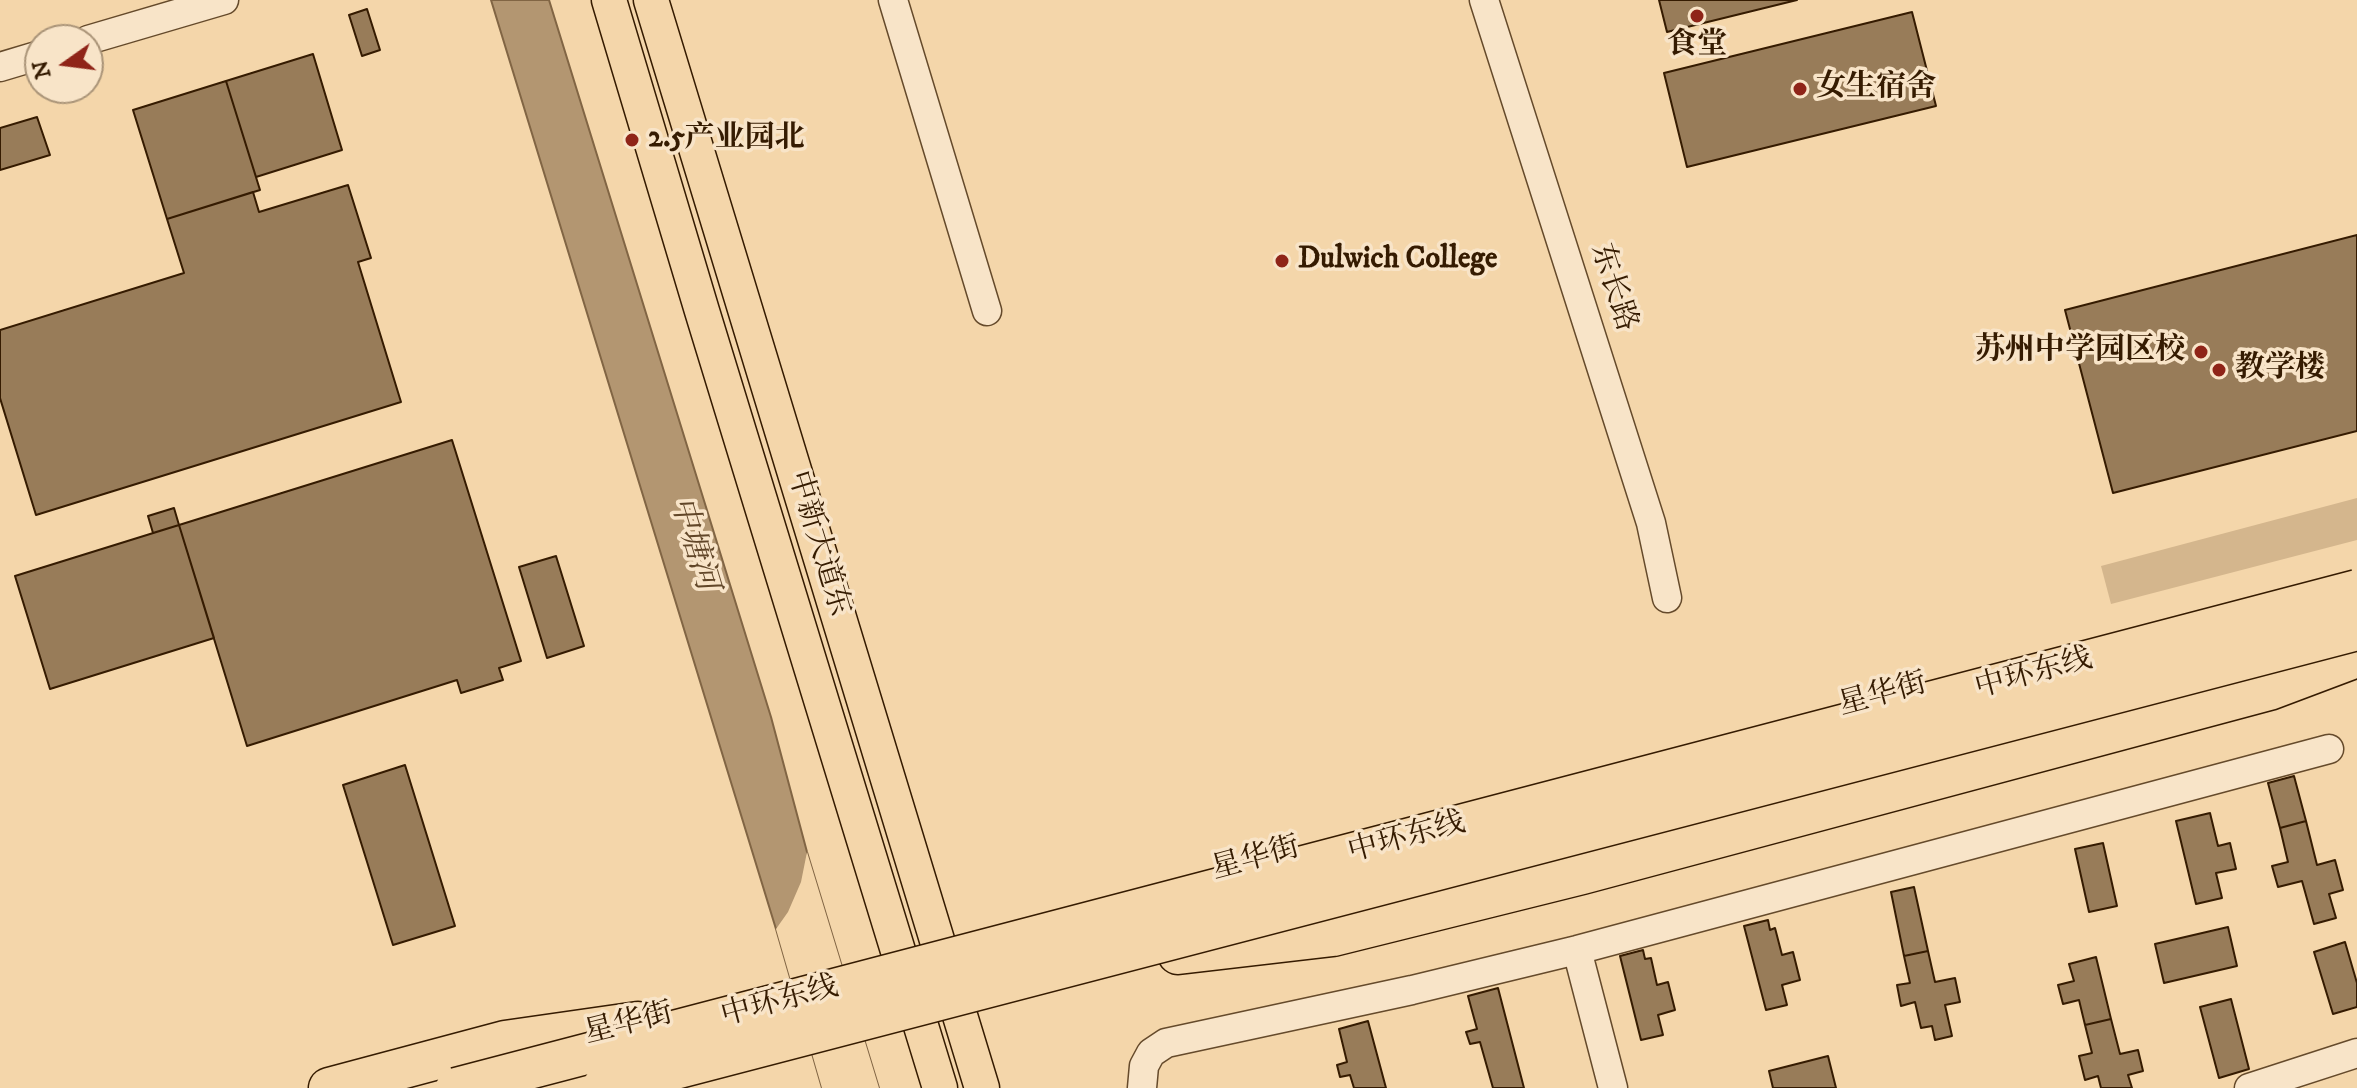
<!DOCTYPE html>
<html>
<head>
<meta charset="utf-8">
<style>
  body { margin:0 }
  #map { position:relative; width:2357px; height:1088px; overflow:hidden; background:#f4d6aa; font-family:"IM FELL DW Pica",serif }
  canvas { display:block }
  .north { position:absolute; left:24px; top:24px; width:80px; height:80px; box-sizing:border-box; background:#f8e4c8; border:2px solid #aa9478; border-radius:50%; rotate:256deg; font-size:22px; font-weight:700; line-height:32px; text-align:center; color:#351b01 }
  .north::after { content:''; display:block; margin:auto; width:28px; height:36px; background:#8f2418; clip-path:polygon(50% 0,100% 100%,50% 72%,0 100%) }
</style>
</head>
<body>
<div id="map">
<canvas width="2357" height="1088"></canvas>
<div class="north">N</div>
</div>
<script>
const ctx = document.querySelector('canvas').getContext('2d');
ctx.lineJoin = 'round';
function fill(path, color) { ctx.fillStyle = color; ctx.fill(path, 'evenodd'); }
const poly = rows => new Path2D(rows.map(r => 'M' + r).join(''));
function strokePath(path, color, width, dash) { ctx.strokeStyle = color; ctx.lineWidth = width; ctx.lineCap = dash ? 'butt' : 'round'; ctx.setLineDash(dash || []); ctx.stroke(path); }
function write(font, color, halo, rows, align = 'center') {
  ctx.font = font + ' "IM FELL DW Pica","Noto Serif SC",serif'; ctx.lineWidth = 7; ctx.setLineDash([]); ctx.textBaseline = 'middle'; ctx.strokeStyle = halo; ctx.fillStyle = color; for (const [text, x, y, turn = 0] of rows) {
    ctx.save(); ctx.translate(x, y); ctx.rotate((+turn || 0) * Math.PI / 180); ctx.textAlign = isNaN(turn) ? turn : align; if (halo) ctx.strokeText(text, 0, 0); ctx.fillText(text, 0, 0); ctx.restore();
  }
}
fill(poly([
  [2357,498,2357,540,2111,604,2101,566]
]), '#d4b68d');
const water = poly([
  [491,0,549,0,771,717,807,852,879,1088,822,1088,776,929,491,0]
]);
fill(water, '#b39671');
strokePath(water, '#816544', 2);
fill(poly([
  [807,852,879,1088,822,1088,776,929,788,912,801,882]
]), '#f4d6aa');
const building = poly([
  [1659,0,1797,0,1667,32,1659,0],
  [367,9,380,50,362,56,349,15,367,9],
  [1912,12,1936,106,1687,167,1664,73,1912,12],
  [313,54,342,150,256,177,226,81,313,54],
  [226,81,260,190,167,219,133,110,226,81],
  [37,117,50,155,0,170,0,128,37,117],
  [348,185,371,258,358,262,401,402,36,515,0,398,0,330,184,273,167,219,253,192,259,212,348,185],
  [2357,235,2357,431,2113,493,2065,310,2357,235],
  [452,440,521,661,499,668,503,680,461,693,457,680,247,746,179,525,452,440],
  [174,508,179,525,153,533,148,516,174,508],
  [179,525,214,638,50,689,15,576,179,525],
  [556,556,584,646,547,658,519,567,556,556],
  [405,765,455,926,393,945,343,785,405,765],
  [2294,776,2306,821,2280,828,2268,783,2294,776],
  [2210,813,2218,846,2230,843,2236,869,2216,873,2222,898,2196,904,2176,821,2210,813],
  [2306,821,2317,865,2335,860,2343,890,2329,894,2336,918,2314,924,2302,881,2278,887,2272,866,2288,862,2280,828,2306,821],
  [2103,843,2117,906,2089,912,2075,849,2103,843],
  [1914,887,1928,951,1904,956,1891,892,1914,887],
  [1768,920,1770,930,1775,928,1782,955,1793,952,1800,980,1782,985,1787,1005,1766,1010,1744,926,1768,920],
  [2228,927,2237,966,2164,983,2155,944,2228,927],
  [2345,942,2357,983,2357,1007,2333,1014,2314,952,2345,942],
  [1643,950,1645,959,1651,958,1657,985,1668,982,1675,1010,1658,1015,1663,1035,1641,1040,1620,956,1643,950],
  [1928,951,1935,982,1955,978,1960,1002,1945,1005,1952,1036,1935,1040,1932,1026,1921,1028,1915,1002,1901,1006,1897,985,1910,983,1904,956,1928,951],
  [2096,957,2111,1019,2085,1025,2079,1000,2063,1004,2058,985,2074,981,2069,964,2096,957],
  [1498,988,1524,1088,1493,1088,1480,1042,1470,1044,1466,1032,1477,1029,1468,996,1498,988],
  [2231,999,2249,1069,2219,1078,2200,1007,2231,999],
  [2111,1019,2120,1054,2138,1050,2143,1071,2128,1075,2132,1088,2101,1088,2098,1076,2085,1080,2079,1056,2092,1053,2085,1025,2111,1019],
  [1368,1021,1386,1088,1354,1088,1350,1075,1340,1077,1337,1065,1347,1062,1339,1029,1368,1021],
  [1828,1056,1836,1088,1773,1088,1769,1071,1828,1056]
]);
fill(building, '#987c59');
strokePath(building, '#351b01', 2);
const minor = poly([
  [893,0,987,311],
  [1484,0,1651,523,1667,598],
  [88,40,224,0],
  [0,67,40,55],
  [1577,950,1613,1088],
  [1142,1088,1144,1066,1151,1053,1166,1043,1412,990,1577,950,2329,749],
  [2249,1088,2357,1053]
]);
const major = poly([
  [609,0,702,311,940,1088],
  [651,0,982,1088]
]);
const highway = poly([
  [1178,954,1333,936,1582,874,2269,690,2357,657],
  [329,1088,505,1041,638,1022]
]);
strokePath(minor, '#654a2b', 31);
strokePath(major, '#351b01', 37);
strokePath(highway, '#351b01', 43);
strokePath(minor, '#f8e4c8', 28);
strokePath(major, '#f4d6aa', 34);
strokePath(highway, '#f4d6aa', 40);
const highwayBridge = poly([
  [456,1088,2357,590],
  [602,1088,2357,630]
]);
strokePath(highwayBridge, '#351b01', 43, []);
strokePath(highwayBridge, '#f4d6aa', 40);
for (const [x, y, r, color] of [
  [1697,16,8,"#8f2418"],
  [1800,89,8,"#8f2418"],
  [632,140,8,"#8f2418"],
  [1282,261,8,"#8f2418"],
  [2201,352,8,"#8f2418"],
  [2219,370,8,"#8f2418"]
]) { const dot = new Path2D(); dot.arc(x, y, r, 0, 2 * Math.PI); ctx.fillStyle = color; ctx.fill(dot); strokePath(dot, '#f8e4c8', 3); }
write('bold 30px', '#351b01', '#f8e4c8', [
  ["食堂",1697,47,"center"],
  ["女生宿舍",1816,89],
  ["2.5产业园北",648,140],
  ["Dulwich College",1298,261],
  ["苏州中学园区校",2185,352,"right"],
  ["教学楼",2235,370]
], 'left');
write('30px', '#351b01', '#f8e4c8', [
  ["东长路",1612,288,72],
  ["中新大道东",817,544,73],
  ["中环东线",2034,675,-15],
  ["星华街",1883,696,-15],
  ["中环东线",1407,839,-15],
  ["星华街",1256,860,-15],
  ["中环东线",780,1003,-15],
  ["星华街",629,1025,-14]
]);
write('italic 32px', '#614628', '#f8e4c8', [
  ["中塘河",692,544,73]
]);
</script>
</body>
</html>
